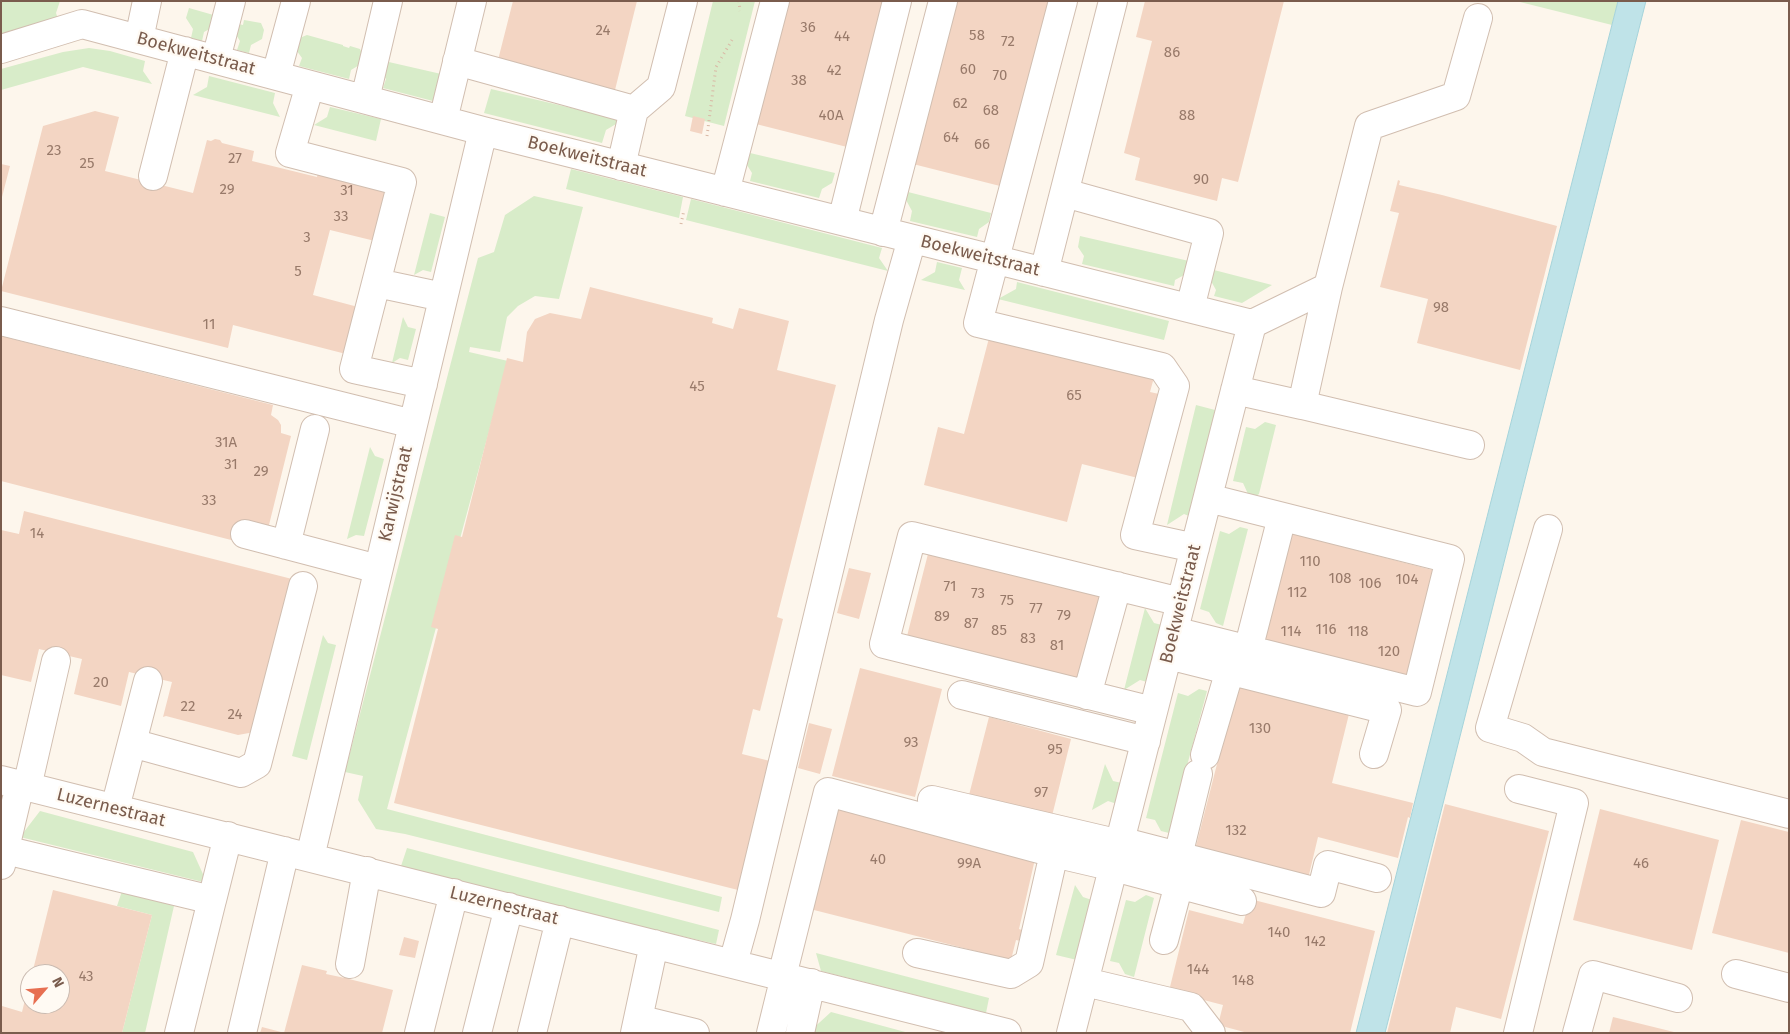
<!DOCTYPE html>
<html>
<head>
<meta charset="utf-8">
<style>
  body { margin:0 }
  #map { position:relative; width:1790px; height:1034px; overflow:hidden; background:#fdf6ec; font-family:"Fira Sans",sans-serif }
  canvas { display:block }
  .frame { position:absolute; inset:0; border:2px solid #7a5c4d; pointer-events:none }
  .north { position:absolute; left:20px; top:964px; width:50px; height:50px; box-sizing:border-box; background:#fffaf3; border:1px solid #cabbb1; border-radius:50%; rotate:63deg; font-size:14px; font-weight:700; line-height:20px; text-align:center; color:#7a5c4d }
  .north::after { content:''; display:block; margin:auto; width:18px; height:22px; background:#e76f51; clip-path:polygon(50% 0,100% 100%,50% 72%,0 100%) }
</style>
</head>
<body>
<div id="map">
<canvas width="1790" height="1034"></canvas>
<div class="frame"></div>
<div class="north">N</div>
</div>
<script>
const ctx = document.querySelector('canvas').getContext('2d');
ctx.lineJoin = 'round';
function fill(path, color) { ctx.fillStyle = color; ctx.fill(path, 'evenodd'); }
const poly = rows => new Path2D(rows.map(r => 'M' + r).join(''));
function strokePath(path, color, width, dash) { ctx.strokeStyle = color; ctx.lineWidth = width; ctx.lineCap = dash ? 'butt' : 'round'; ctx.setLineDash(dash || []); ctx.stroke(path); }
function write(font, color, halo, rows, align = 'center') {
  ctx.font = font + ' "Fira Sans",sans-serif'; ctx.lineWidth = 4.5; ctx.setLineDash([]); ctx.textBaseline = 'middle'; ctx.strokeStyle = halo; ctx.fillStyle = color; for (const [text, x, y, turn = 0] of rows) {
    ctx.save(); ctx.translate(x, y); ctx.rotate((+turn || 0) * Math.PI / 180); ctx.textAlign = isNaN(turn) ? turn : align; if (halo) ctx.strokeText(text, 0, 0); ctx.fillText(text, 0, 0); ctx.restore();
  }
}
fill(poly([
  [1,1,60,1,56,13,58,19,1,35],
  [713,1,755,1,724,126,685,116],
  [1516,1,1618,1,1612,25],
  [189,8,217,16,215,26,204,32,202,41,191,38,193,29,186,18],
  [244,20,261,23,264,30,262,39,251,45,249,53,237,50,240,41,233,30,234,23,243,25],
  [307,35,343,45,343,46,349,48,350,46,360,49,363,56,361,64,351,70,349,79,299,66,302,58,294,47,297,39],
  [89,48,110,51,145,61,143,71,152,84,83,67,1,90,1,69,63,52],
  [380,60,450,76,437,88,433,101,383,88,386,79,379,68],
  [209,76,275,93,273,103,280,117,193,95,207,87],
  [491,89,618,119,616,124,606,130,602,143,484,113],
  [330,107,381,119,376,141,314,125,327,117],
  [750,153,835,173,832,183,822,189,819,198,750,181,752,173,747,165],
  [571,169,683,197,679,218,566,189],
  [908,192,991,213,989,222,979,229,977,237,910,221,912,211,906,200],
  [534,196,583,207,559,299,535,296,518,306,507,317,500,352,470,347,469,352,508,361,387,809,722,897,719,912,405,834,376,829,358,800,363,776,345,772,478,258,494,252,505,215],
  [691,199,882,248,879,258,888,271,686,220],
  [430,213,445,217,431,272,423,270,414,275],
  [1080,236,1189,261,1186,274,1175,280,1174,286,1082,264,1084,256,1078,247],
  [937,262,962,268,959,280,965,290,921,280,935,272],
  [1214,270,1272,285,1242,303,1214,296,1216,290,1211,281],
  [1017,282,1169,321,1164,340,998,299,1016,289],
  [403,317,408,327,416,329,408,360,400,358,392,363],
  [1196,405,1215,410,1189,516,1184,514,1167,525],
  [1265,422,1276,425,1259,494,1256,496,1248,494,1243,483,1233,481,1246,427,1255,429],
  [370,447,375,456,384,459,364,536,356,535,347,539],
  [1240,527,1248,529,1223,626,1216,623,1209,612,1200,609,1220,531,1229,534],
  [1145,608,1154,623,1162,625,1147,682,1140,680,1124,690],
  [323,635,328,643,336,645,307,760,292,756],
  [1199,689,1207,691,1169,833,1161,831,1155,820,1146,818,1178,693,1188,696],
  [1105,764,1113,781,1122,783,1117,804,1108,801,1092,810],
  [40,811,193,852,207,883,20,837],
  [407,848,719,930,716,944,399,872],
  [124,885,174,906,145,1033,122,1033,152,915,117,906],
  [1075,885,1083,897,1092,900,1077,960,1056,955],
  [1146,895,1154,898,1134,977,1125,974,1119,963,1110,961,1126,900,1135,902],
  [816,953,989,998,986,1013,821,971],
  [831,1012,909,1033,808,1033]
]), '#d8ecc9');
const water = poly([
  [1618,1,1646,1,1385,1033,1356,1033,1618,1]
]);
fill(water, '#bfe3e8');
strokePath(water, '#a5d3da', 1);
fill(poly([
  [513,1,637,1,615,90,498,60],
  [786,1,883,1,847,147,756,124],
  [954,1,1051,1,1004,187,913,164],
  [1145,1,1284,1,1238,182,1222,178,1217,201,1135,180,1140,158,1124,153,1152,41,1136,37],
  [95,111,119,117,105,171,193,193,207,140,211,141,215,139,220,140,222,143,254,151,252,161,317,177,319,168,389,186,375,241,330,230,313,295,358,307,346,354,233,325,228,348,1,291,43,126],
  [693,116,705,119,702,134,690,131],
  [1,164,10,166,2,197,1,197],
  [1398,180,1400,181,1399,185,1442,195,1557,226,1520,370,1417,343,1428,299,1380,287,1399,213,1390,211],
  [590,287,713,318,712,323,733,329,739,308,789,321,777,370,836,385,777,617,783,619,760,711,753,709,742,754,770,761,738,890,394,803,438,629,431,627,455,535,462,537,507,358,523,362,527,332,535,319,550,313,581,319],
  [1,336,273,405,271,415,278,420,281,425,281,433,291,436,268,529,239,542,1,481],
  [989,338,1157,380,1157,382,1153,381,1150,392,1159,394,1138,478,1082,464,1067,522,924,485,938,427,964,434],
  [24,511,296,580,254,731,249,733,238,735,166,716,163,717,172,682,129,672,121,706,74,694,82,659,39,649,31,682,1,675,1,530,19,534],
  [1286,532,1436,571,1409,679,1259,640],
  [929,550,1101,593,1078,683,906,640],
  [849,568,871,573,859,619,837,613],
  [860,668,942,689,915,797,832,776],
  [1237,686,1349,714,1332,783,1413,803,1410,818,1408,817,1398,858,1318,837,1308,879,1195,850],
  [989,717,1071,739,1052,816,969,795],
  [809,723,832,729,820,774,798,768],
  [838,801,1035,859,1019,929,1022,930,1020,941,1016,940,1011,960,810,909],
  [1445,804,1549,831,1501,1019,1456,1007,1450,1033,1387,1033],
  [1600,809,1719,840,1692,950,1573,920],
  [1741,820,1789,832,1789,953,1712,933],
  [53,890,152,915,122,1033,1,1033,2,1006,22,1012,29,984,30,1004,60,1004,60,974,32,974],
  [1250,899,1375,931,1350,1033,1248,1033,1218,1025,1223,1005,1169,991,1189,910,1243,924],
  [404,937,419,941,415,958,399,955],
  [302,965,327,971,326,974,345,978,346,976,349,977,349,979,393,990,382,1033,284,1033],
  [1613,1017,1674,1032,1674,1033,1609,1033],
  [262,1027,281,1032,281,1033,260,1033]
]), '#f3d5c3');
const minor = poly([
  [1063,1,978,323,1162,367,1175,386,1135,535,1195,548],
  [139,39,147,1],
  [1,49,82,24,483,131,1252,324,1071,1033],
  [216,59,231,1],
  [457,61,634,110],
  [276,75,296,1],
  [310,85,290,153,402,182,354,369,423,384],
  [365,99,388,1],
  [443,120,472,1],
  [621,166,634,110,661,87,683,1],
  [153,176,185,51],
  [725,192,775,1],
  [1065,193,1209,233,1190,308],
  [842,221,897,1],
  [883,232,943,1],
  [1044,272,1113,1],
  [377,283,443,297],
  [1,321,413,424],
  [1252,324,1328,287,1369,126,1456,96,1478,18],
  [1235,390,1302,405,1328,287],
  [1302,405,1470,445],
  [1548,529,1490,728,1523,738,1543,752,1789,814],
  [245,534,378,569],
  [286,545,315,429],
  [1174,631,1417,692,1450,559,1208,498],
  [1248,650,1282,517],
  [1168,655,1387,710,1374,754],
  [962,695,1146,741],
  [1087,695,1117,586],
  [1153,711,884,644,912,536,1181,602],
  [132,743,241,773,257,764,303,586],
  [1205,755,1230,670],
  [1,780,1007,1033],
  [27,787,56,661],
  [932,800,1120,844],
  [115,808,148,681],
  [1120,841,1321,893,1328,865,1377,878],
  [5,850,212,900,228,836],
  [1178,856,1198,774],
  [310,857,483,131],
  [1,865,20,785],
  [1164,940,1179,884],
  [917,953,1011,974,1029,963,1054,853,1114,867,1242,901],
  [733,963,745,920,889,320,912,239],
  [350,964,367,871],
  [1736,974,1789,988],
  [782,976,828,792,1054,853],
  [1085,982,1191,1007,1211,1033],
  [638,1019,695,1033],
  [179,1033,212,900],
  [242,1033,285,851],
  [419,1033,454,893],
  [477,1033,509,907],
  [532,1033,560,920],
  [635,1033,654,944],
  [771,1033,785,976],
  [800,1033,811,983],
  [1518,1033,1574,803,1519,789],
  [1577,1033,1593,975,1678,998]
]);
strokePath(minor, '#d1beb0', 30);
strokePath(poly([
  [739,1,740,11],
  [707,136,716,67,732,40],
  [681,224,684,210]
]), '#d9b8a5', 3, [1, 4]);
strokePath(minor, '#fff', 28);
write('15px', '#987a6a', null, [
  ["36",808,28],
  ["24",603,31],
  ["58",977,36],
  ["44",842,37],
  ["72",1008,42],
  ["86",1172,53],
  ["60",968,70],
  ["42",834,71],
  ["70",1000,76],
  ["38",799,81],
  ["62",960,104],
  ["68",991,111],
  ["40A",831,116],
  ["88",1187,116],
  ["64",951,138],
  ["66",982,145],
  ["23",54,151],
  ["27",235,159],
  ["25",87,164],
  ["90",1201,180],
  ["29",227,190],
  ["31",347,191],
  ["33",341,217],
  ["3",307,238],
  ["5",298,272],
  ["98",1441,308],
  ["11",209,325],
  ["45",697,387],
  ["65",1074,396],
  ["31A",226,443],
  ["31",231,465],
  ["29",261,472],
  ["33",209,501],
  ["14",37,534],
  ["110",1310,562],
  ["108",1340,579],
  ["104",1407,580],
  ["106",1370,584],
  ["71",950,587],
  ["112",1297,593],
  ["73",978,594],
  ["75",1007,601],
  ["77",1036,609],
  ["79",1064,616],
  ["89",942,617],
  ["87",971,624],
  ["116",1326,630],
  ["85",999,631],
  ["114",1291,632],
  ["118",1358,632],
  ["83",1028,639],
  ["81",1057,646],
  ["120",1389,652],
  ["20",101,683],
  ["22",188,707],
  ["24",235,715],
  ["130",1260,729],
  ["93",911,743],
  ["95",1055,750],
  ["97",1041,793],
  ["132",1236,831],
  ["40",878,860],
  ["99A",969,864],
  ["46",1641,864],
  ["140",1279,933],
  ["142",1315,942],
  ["144",1198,970],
  ["43",86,977],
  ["148",1243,981]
]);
write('18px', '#7a5c4d', '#fffaf3', [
  ["Boekweitstraat",196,54,15],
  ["Boekweitstraat",587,157,14],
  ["Boekweitstraat",980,256,14],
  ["Karwijstraat",396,494,-77],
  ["Boekweitstraat",1181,604,-76],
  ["Luzernestraat",111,808,14],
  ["Luzernestraat",504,906,14]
]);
</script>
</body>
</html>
